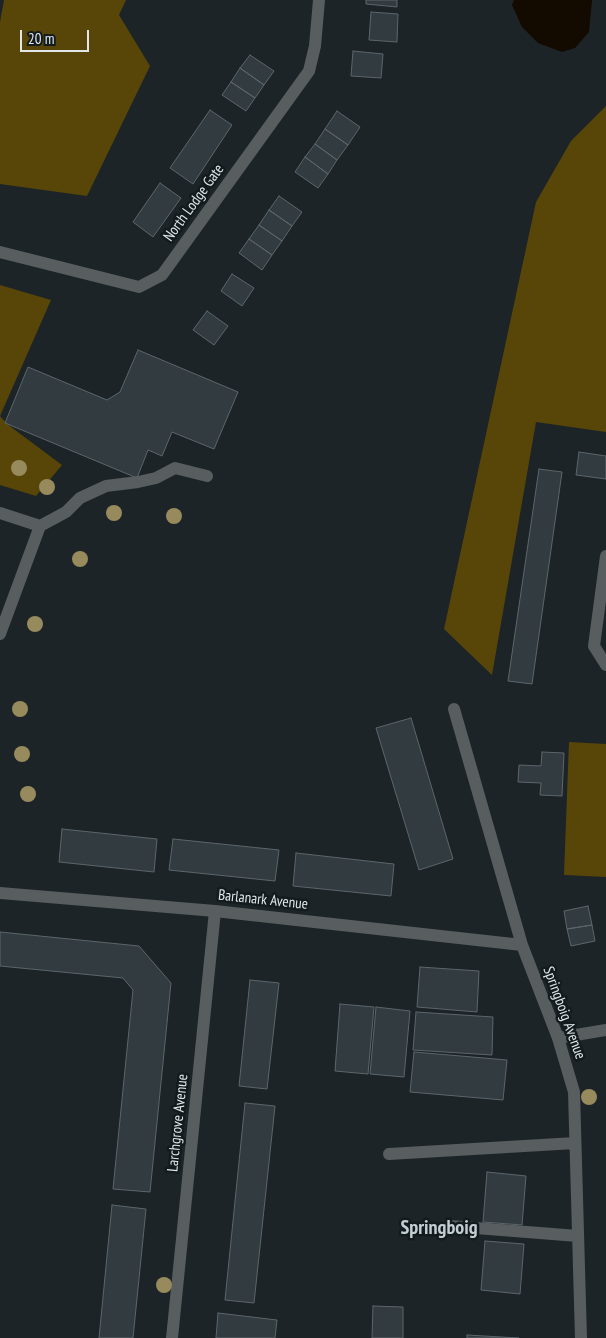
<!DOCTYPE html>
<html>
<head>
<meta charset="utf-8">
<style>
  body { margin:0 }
  #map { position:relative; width:606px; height:1338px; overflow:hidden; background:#1c2428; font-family:"PT Sans Narrow",sans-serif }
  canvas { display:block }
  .scale { position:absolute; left:20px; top:30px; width:69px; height:22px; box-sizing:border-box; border:2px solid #e1e6e9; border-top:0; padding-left:6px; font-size:15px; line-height:18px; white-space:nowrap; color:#e1e6e9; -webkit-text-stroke:4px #131b1e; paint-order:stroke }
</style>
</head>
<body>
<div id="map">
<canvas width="606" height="1338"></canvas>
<div class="scale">20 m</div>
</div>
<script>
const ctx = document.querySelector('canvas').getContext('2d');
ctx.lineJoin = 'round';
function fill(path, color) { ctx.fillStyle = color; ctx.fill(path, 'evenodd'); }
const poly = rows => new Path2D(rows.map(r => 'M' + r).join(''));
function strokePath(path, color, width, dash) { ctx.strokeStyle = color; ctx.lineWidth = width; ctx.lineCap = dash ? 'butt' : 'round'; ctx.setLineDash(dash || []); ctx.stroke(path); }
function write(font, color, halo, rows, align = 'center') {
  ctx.font = font + ' "PT Sans Narrow",sans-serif'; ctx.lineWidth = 5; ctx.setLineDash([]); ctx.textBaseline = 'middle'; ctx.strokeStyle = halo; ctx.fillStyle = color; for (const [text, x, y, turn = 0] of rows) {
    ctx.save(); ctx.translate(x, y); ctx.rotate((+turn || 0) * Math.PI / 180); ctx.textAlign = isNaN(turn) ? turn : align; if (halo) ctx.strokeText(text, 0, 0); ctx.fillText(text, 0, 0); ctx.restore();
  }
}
fill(poly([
  [4,0,126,0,119,15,150,66,87,196,0,184,0,22],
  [606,106,606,432,536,422,492,675,444,629,536,202,571,141],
  [0,285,51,300,0,416,7,424,62,465,36,496,0,485],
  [569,742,606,744,606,877,564,875]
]), '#584608');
fill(poly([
  [514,0,592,0,589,32,575,48,562,52,538,43,522,27,512,5]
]), '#130b00');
const building = poly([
  [366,0,397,0,397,7,366,4,366,0],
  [371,12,398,14,397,42,369,40,371,12],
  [353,51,383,54,381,78,351,76,353,51],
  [250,55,274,71,264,85,240,68,250,55],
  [240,68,264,85,255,98,231,82,240,68],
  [231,82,255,98,246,111,222,95,231,82],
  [210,110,232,125,193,184,170,168,210,110],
  [337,111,360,127,348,145,325,129,337,111],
  [325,129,348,145,337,160,315,144,325,129],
  [315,144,337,160,328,174,305,157,315,144],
  [305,157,328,174,318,188,295,172,305,157],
  [160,183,181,198,153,237,133,222,160,183],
  [279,196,302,212,292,226,269,210,279,196],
  [269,210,292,226,282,241,259,225,269,210],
  [259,225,282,241,272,255,249,239,259,225],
  [249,239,272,255,262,270,239,253,249,239],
  [232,274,254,288,242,306,221,291,232,274],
  [207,311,228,326,214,345,193,330,207,311],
  [138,350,238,392,214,449,172,432,162,456,148,450,137,478,5,423,28,367,107,400,120,392,138,350],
  [579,452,606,456,606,479,576,475,579,452],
  [539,469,562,472,532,684,508,681,539,469],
  [411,718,453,859,419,870,376,728,411,718],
  [542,752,564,753,562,796,540,795,541,783,518,782,519,765,541,766,542,752],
  [62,829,157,839,154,872,59,862,62,829],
  [173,839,279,850,275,881,169,870,173,839],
  [296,853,394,864,391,896,293,886,296,853],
  [588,906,592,925,567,929,564,911,588,906],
  [592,925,595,941,571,946,567,929,592,925],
  [0,932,139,946,171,983,150,1192,113,1189,133,990,123,978,0,966,0,932],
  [420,967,479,971,477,1012,417,1007,420,967],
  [250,980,279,983,267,1089,239,1086,250,980],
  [340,1004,374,1007,368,1074,335,1071,340,1004],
  [376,1007,410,1011,404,1077,370,1074,376,1007],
  [416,1012,493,1017,492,1055,413,1050,416,1012],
  [414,1052,507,1060,503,1100,410,1092,414,1052],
  [245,1103,275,1106,254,1303,225,1300,245,1103],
  [487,1172,526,1176,522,1225,483,1222,487,1172],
  [112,1205,146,1209,133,1338,99,1338,112,1205],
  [485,1241,524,1244,520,1294,481,1290,485,1241],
  [373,1306,403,1307,403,1338,372,1338,373,1306],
  [218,1313,277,1320,275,1338,216,1338,218,1313],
  [467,1335,519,1338,467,1338,467,1335]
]);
fill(building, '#323c40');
strokePath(building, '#5c666b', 1);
strokePath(poly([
  [0,252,139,287,162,275,309,71,315,46,319,0],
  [0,513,40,526],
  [40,526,66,512,80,498,106,486,138,482,156,478,175,468,207,476],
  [606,556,594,646,606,665],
  [0,634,40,526],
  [454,709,522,945,558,1038,574,1092,581,1338],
  [0,893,215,911,522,945],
  [558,1038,606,1030],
  [389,1154,575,1143],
  [450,1226,578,1236],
  [172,1338,215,911]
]), '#585d5f', 12);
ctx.fillStyle = '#978a5c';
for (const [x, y] of [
  [19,468],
  [47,487],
  [114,513],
  [174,516],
  [80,559],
  [35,624],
  [20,709],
  [22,754],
  [28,794],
  [589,1097],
  [164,1285]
]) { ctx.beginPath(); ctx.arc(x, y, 8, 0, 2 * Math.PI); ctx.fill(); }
write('15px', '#e1e6e9', '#131b1e', [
  ["North Lodge Gate",194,203,-54],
  ["Barlanark Avenue",263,900,6],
  ["Springboig Avenue",564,1013,70],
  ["Larchgrove Avenue",178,1123,-84]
]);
write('bold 20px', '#c3ced3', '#131b1e', [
  ["Springboig",439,1228]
]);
</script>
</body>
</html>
